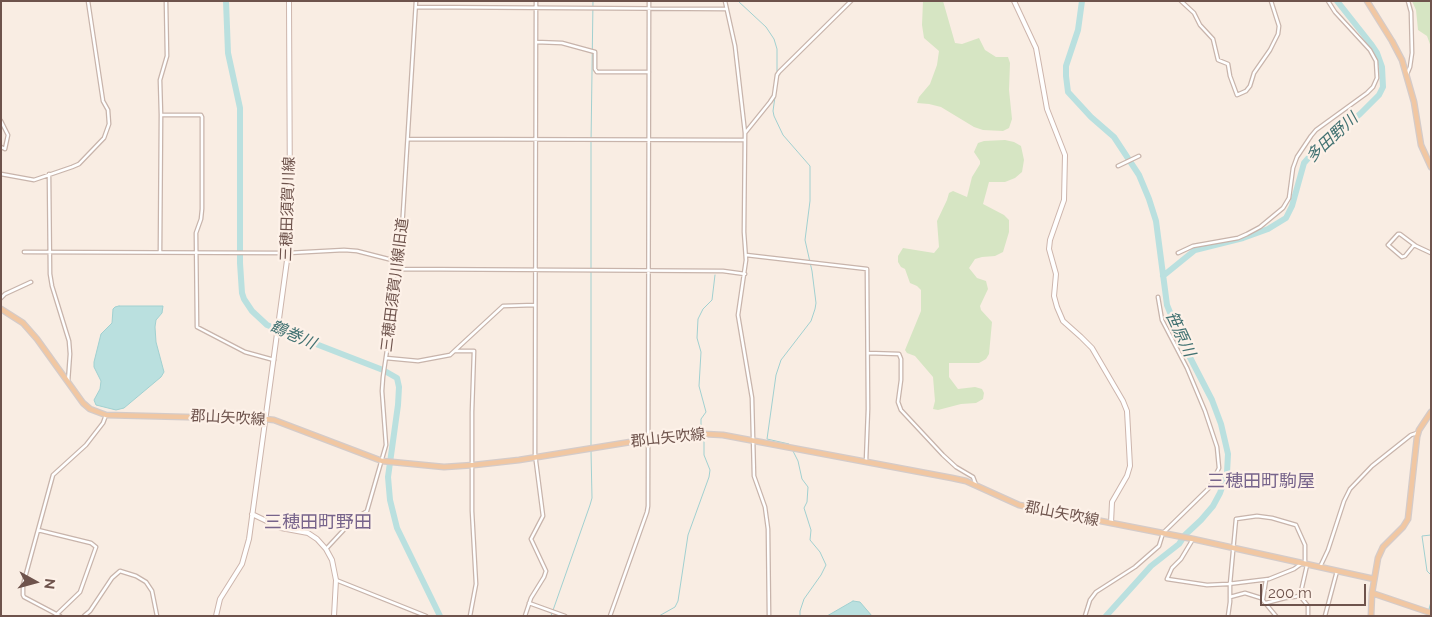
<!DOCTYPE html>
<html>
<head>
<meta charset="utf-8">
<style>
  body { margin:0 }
  #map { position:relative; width:1432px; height:617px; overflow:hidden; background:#f9ede3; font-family:Raleway,sans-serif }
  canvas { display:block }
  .frame { position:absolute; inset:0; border:2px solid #6e534c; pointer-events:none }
  .north { position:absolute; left:10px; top:557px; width:50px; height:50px; -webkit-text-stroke:4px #fdf1e8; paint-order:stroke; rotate:97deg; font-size:14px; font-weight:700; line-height:20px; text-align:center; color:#6e534c }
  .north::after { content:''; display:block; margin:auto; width:18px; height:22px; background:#6e534c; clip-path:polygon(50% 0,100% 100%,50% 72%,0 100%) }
  .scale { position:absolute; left:1260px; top:584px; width:106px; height:22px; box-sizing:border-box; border:2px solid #6e534c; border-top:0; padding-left:6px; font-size:15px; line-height:18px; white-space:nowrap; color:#6e534c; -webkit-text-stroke:4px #fdf1e8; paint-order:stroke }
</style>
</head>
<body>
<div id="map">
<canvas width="1432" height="617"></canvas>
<div class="frame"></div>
<div class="north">N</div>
<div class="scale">200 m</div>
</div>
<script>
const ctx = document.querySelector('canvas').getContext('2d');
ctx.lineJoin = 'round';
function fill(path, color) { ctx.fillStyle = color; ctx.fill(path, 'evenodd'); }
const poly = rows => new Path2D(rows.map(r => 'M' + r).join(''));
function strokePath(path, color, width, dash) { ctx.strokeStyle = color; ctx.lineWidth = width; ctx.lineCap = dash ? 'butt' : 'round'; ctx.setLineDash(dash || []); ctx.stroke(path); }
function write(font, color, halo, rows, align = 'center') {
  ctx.font = font + ' Raleway,"Noto Sans JP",sans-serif'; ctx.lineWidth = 4.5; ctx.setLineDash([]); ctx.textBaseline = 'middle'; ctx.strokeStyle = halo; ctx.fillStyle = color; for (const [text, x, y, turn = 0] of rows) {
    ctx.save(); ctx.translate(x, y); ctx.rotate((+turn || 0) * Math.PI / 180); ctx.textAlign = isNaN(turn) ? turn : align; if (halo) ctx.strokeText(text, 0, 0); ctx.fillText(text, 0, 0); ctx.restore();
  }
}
fill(poly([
  [923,1,943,1,955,43,962,44,979,38,985,50,996,57,1008,57,1010,63,1009,90,1012,119,1009,128,1003,131,983,130,974,127,941,107,929,104,917,103,919,97,930,84,937,65,939,51,924,38,922,25],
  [1412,1,1431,1,1431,47,1427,36,1418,30,1416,10],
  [1005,140,1014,142,1021,146,1024,160,1022,172,1015,178,1005,182,989,182,983,204,1004,215,1009,220,1009,232,1003,252,995,256,982,257,975,259,969,268,977,278,986,281,988,289,980,306,981,310,992,322,989,354,986,359,979,363,949,363,949,377,958,389,975,387,982,389,984,393,983,399,976,403,961,404,938,410,933,409,935,401,933,377,915,356,907,353,905,350,921,311,921,290,917,286,910,283,905,269,901,267,898,262,898,256,903,248,934,253,939,247,937,221,947,200,949,193,953,191,967,197,972,177,980,164,980,161,974,152,978,143,984,141]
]), '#d6e5c3');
const water = poly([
  [119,306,163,306,162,313,156,320,155,327,156,342,164,372,161,377,124,408,116,410,96,405,94,400,100,389,101,381,94,367,94,362,101,334,112,323,113,309,115,307,119,306],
  [853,601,860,602,872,616,827,616,853,601]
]);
fill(water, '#bae0df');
strokePath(water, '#a1d0d0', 1);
strokePath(poly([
  [738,1,766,27,774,39,777,49,777,71],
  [778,75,773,111,774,116,783,135,810,166,810,201,805,240,812,271,816,303,815,309,811,321,781,360,776,375,767,439,789,444,790,446],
  [701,433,701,419,706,412,699,386,701,352,697,338,698,319,703,309,712,300,715,275],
  [591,447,591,143,593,1],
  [792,449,798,461,802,479,808,487,807,502,804,508,811,530,810,540,820,552,826,565,821,575,804,599,800,611,800,616],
  [1431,535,1422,536,1427,571,1431,575],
  [1431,602,1429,609,1431,609],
  [551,616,590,505,592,498,591,451],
  [659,616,675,607,678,601,688,535,709,477,710,470,704,455,704,440,701,439,701,437]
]), '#a1d0d0', 1);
strokePath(poly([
  [226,1,228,53,240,108,240,263,242,293,244,299,252,311,267,325,383,370,397,378,399,387,398,405,388,477,390,500,397,528,440,616],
  [1082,1,1078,30,1066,66,1066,76,1068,92,1091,117,1114,137,1139,175,1149,199,1156,221,1167,305,1182,342,1212,400,1221,424,1228,454,1227,473,1220,493,1213,506,1201,520,1185,535,1179,544,1151,566,1106,616],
  [1163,276,1195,250,1243,238,1268,229,1286,218,1292,206,1304,163,1311,155,1360,114,1379,95,1383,87,1382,67,1377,53,1371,44,1337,1]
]), '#bae0df', 6);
const street = poly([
  [725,1,735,46,745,133,744,232,746,260,738,315,752,398,754,476,765,507,768,529,769,616],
  [1181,1,1194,13,1200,25,1213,39,1218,60,1228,64,1230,76,1237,95,1246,91,1250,86,1254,73,1270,50,1278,34,1279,26,1271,1],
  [416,7,726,9],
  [536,42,562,43,595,52,595,69,597,72,649,72],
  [1407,74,1410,67,1412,53,1411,12,1408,1],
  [161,115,201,115,202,117,202,209,201,219,196,233,197,327,245,352,274,360],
  [1,121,8,135,5,149,1,147],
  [745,133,770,102,774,96,777,75,779,72,851,1],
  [408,139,745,140],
  [1118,166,1139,156],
  [1,174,34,180,72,167,79,164,104,138,109,124,108,110,103,101,88,1],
  [49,174,50,274,52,286,69,341,70,354,68,382],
  [1414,245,1405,256,1402,257,1388,245,1398,234,1400,234,1416,246,1431,253],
  [24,252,288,253,344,250,357,251,400,262],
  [160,252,161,115,160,80,167,56,166,1],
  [1178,253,1193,246,1238,238,1247,234,1260,227,1283,208,1289,198,1293,168,1297,157,1311,136,1316,130,1367,93,1373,87,1377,78,1376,61,1370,50,1335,12,1328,1],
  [746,255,867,269,868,409,866,461],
  [399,269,723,271,745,274],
  [1,298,5,294,31,282],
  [456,351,474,351,472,412,472,511,476,584,470,616],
  [868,353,899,354,901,359,901,380,898,402,901,410,943,455,956,467,973,477,976,485],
  [386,358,418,361,450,355,503,306,535,305],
  [38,530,91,543,96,547,80,592,55,616],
  [1193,539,1181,559,1172,568,1167,579,1207,585,1228,584,1269,579,1294,569,1301,564],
  [326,549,353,520,367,511,386,445,382,391,383,377,400,262,416,1],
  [1320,567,1328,550,1344,501,1350,489,1372,466,1411,435,1417,433],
  [336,580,426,616],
  [1300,596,1308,606,1308,616],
  [1230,597,1245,593,1261,598,1276,616],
  [1263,599,1266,580],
  [529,603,565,616],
  [1266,603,1285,598,1300,596,1307,565],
  [60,616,24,597,23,595,23,585,53,475,86,445,103,423,106,415],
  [84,616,90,611,112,578,120,571,136,576,146,582,152,591,157,616],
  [525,616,531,598,544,577,546,571,531,539,543,516,535,454,536,1],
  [610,616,647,512,648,506,649,1],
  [1085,616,1090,600,1096,592,1135,567,1159,546,1163,533,1209,488,1219,468,1217,447,1205,411,1187,368,1162,320,1158,297],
  [1228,616,1230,602,1230,584,1236,519,1257,516,1272,518,1296,525,1305,545,1305,563],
  [1325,616,1337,571]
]);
const secondary = poly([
  [1014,1,1036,48,1047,109,1065,155,1064,200,1050,240,1049,249,1056,274,1054,296,1057,307,1063,321,1081,337,1092,348,1123,401,1127,411,1130,466,1127,476,1112,502,1111,523],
  [252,514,281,528,308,533,317,539,326,549,332,560,336,580,334,616],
  [216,616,220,599,242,564,249,539,288,253,290,210,289,1]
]);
const primary = poly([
  [1367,1,1392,41,1402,60,1414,102,1421,145,1431,167],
  [1,309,23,323,37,339,83,403,90,409,106,415,265,419,274,420,382,461,444,467,474,465,519,460,686,433,723,435,952,478,966,481,1019,505,1193,539,1374,579],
  [1372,593,1431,613],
  [1371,616,1372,593,1378,558,1383,547,1403,527,1408,519,1417,437,1419,430,1431,412]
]);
strokePath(street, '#c8b4ab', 5);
strokePath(secondary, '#cdb5ac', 6);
strokePath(primary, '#d4cbc9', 7);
strokePath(street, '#fff', 2.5);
strokePath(secondary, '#fff', 4);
strokePath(primary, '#f1c7a2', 4.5);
write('15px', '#6e534c', '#fdf1e8', [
  ["三穂田須賀川線",288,209,-88],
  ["三穂田須賀川線旧道",395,285,-83],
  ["郡山矢吹線",228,418,3],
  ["郡山矢吹線",668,438,-6],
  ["郡山矢吹線",1062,514,11]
]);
write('italic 16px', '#427272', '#fdf1e8', [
  ["多田野川",1332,138,-43],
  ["笹原川",1180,334,65],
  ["鶴巻川",293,335,24]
]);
write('18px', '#77648b', '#fdf1e8', [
  ["三穂田町駒屋",1261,482],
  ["三穂田町野田",318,523]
]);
</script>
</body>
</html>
